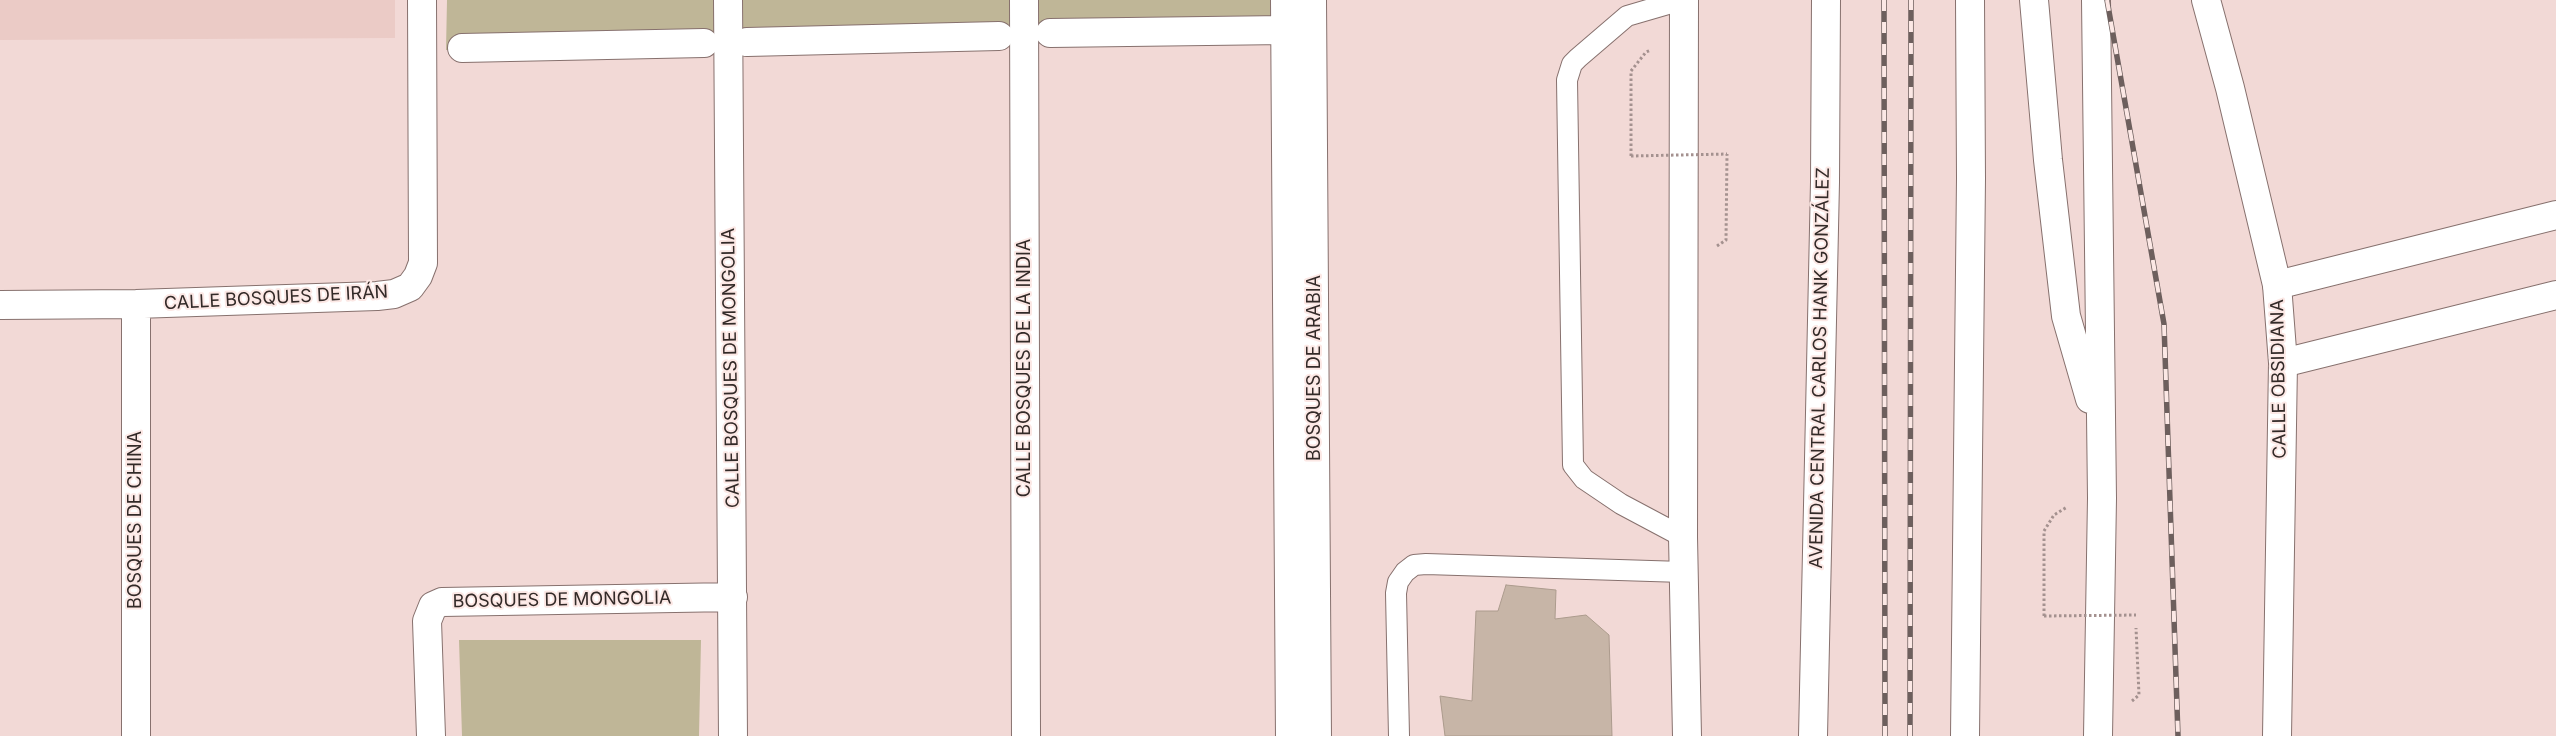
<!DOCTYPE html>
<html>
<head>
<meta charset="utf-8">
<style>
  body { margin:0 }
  canvas { display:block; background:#f2d9d6 }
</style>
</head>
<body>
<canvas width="2556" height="736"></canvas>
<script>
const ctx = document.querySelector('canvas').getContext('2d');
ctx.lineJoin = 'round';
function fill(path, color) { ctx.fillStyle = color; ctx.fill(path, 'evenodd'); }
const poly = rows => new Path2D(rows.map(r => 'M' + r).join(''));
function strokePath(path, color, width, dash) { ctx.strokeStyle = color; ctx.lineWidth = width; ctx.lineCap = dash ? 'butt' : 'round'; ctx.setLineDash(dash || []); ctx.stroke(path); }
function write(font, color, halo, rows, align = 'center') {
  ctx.font = font + ' Inter,sans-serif'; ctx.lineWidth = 4; ctx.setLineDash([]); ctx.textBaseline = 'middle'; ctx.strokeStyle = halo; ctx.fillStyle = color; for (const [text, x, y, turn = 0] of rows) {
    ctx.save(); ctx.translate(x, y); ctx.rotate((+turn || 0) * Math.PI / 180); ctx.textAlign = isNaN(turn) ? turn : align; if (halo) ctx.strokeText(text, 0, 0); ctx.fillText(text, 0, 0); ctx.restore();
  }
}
fill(poly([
  [0,0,395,0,395,38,0,40]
]), '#ebcbc6');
fill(poly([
  [447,0,1301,0,1302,28,446,50],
  [459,640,701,640,699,736,462,736]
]), '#bfb697');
const building = poly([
  [1506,585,1556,590,1555,619,1586,615,1609,635,1612,736,1445,736,1440,696,1472,701,1476,611,1498,611,1506,585]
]);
fill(building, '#c7b5a7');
strokePath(building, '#ac9b8d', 1);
const service = poly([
  [1682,0,1627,16,1578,58,1572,64,1567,80,1573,465,1584,479,1621,504,1683,537],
  [1399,736,1396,593,1398,582,1405,572,1414,565,1426,564,1683,572]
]);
const pedestrian = poly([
  [1285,0,1290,736],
  [1050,33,1285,30],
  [747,42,999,36],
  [462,48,704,43]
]);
const minor = poly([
  [728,0,733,736],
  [1024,0,1026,736],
  [1312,0,1317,736],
  [2277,285,2556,215],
  [136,304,136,736],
  [0,305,136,304,377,296,394,294,410,287,418,276,423,263,422,0],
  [2283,363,2556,295],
  [431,736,427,621,433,606,442,602,733,597]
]);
const tertiary = poly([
  [2206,0,2230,88,2277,285,2283,363,2277,736]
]);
const secondary = poly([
  [1684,0,1683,537,1687,736],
  [2034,0,2048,160,2066,316,2090,399],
  [2096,0,2102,498,2098,736]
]);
const motorway = poly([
  [1813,736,1825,182,1826,0],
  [1965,736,1971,178,1970,0]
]);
strokePath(service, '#87716e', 22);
strokePath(pedestrian, '#87716e', 30);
strokePath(minor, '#87716e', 30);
strokePath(tertiary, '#87716e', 30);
strokePath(secondary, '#87716e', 30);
strokePath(motorway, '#87716e', 30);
strokePath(poly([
  [1631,156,1631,71,1646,52,1651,50],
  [1717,246,1726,240,1727,154],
  [2044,616,2044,531,2054,515,2067,507],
  [2132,701,2139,695,2136,628]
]), '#a4918f', 3, [2.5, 2.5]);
strokePath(service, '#fff', 20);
strokePath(pedestrian, '#fff', 28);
strokePath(minor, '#fff', 28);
strokePath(tertiary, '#fff', 28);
strokePath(secondary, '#fff', 28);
strokePath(motorway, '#fff', 28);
const rail = poly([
  [1884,0,1885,736],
  [2107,0,2164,324,2178,736],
  [1910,736,1911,0]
]);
strokePath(rail, '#6d5f5d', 5.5);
strokePath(rail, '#fce8e5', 4, [11]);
strokePath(poly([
  [1631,156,1727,154],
  [2044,616,2136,615]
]), '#a4918f', 3, [2.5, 2.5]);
write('18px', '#332a28', '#fce8e5', [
  ["CALLE BOSQUES DE IRÁN",276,298,-3],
  ["CALLE BOSQUES DE MONGOLIA",731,368,-91],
  ["CALLE BOSQUES DE LA INDIA",1025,368,-90],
  ["BOSQUES DE ARABIA",1315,368,-90],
  ["AVENIDA CENTRAL CARLOS HANK GONZÁLEZ",1820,368,-89],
  ["CALLE OBSIDIANA",2279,379,-91],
  ["BOSQUES DE CHINA",136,520,-90],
  ["BOSQUES DE MONGOLIA",562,600,-1]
]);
</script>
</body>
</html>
